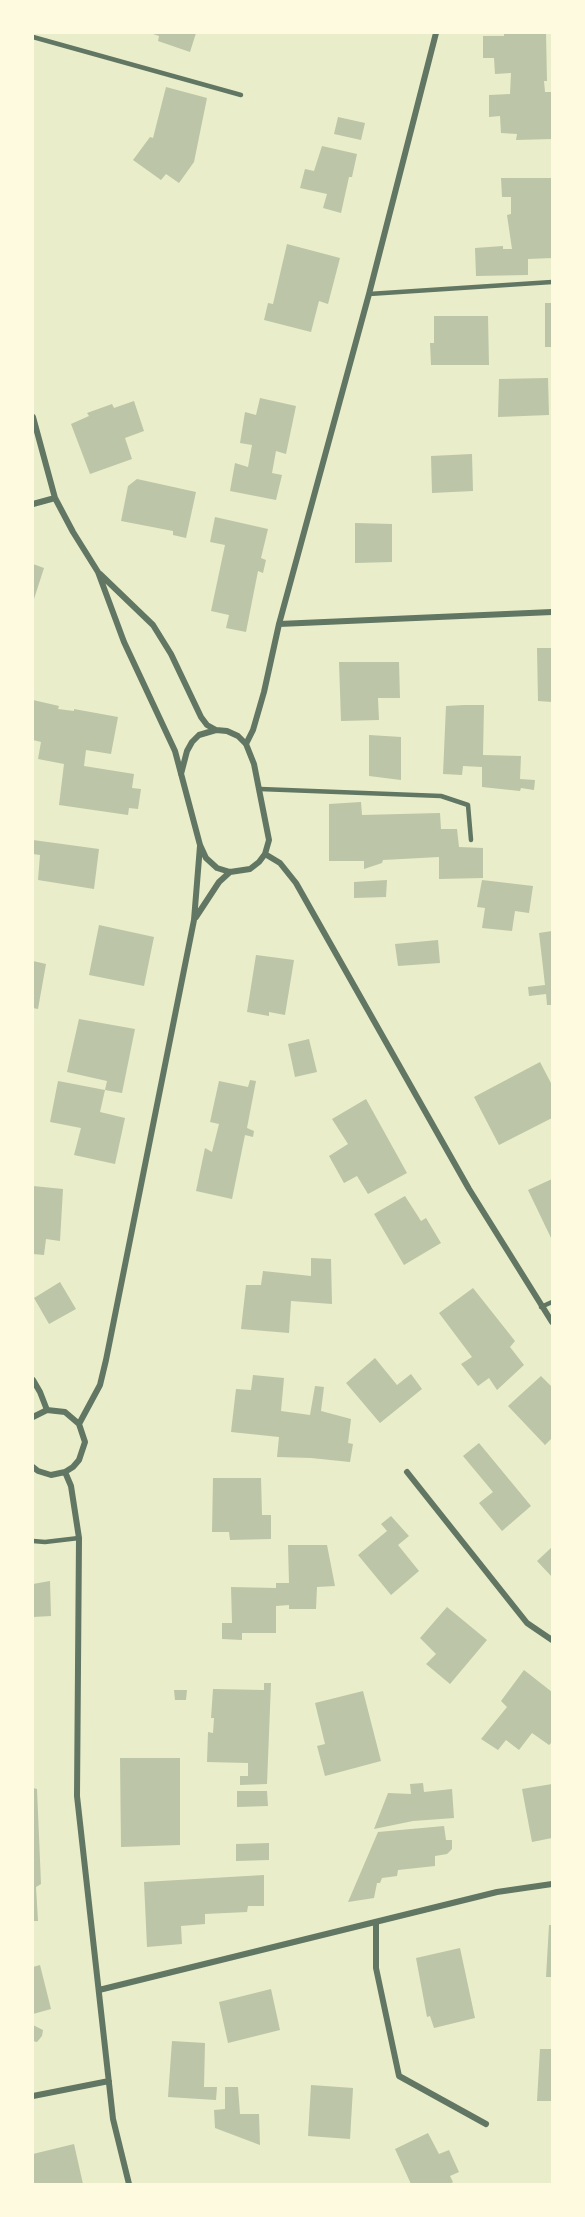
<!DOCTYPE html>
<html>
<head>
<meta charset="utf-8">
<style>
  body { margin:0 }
  #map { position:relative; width:585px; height:2217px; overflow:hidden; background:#e9edc9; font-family:Spectral,serif }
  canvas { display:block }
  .frame { position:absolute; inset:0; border:34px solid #fefae0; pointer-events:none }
</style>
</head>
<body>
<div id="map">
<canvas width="585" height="2217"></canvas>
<div class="frame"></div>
</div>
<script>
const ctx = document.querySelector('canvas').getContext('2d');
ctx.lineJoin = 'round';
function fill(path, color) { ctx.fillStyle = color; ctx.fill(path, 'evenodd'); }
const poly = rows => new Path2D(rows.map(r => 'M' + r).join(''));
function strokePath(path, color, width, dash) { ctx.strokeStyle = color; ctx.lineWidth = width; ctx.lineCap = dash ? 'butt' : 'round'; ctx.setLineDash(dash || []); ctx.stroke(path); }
fill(poly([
  [150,33,196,33,190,52,158,41,159,36],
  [504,33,546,33,547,81,544,81,545,92,552,92,552,139,516,140,517,134,501,133,500,116,489,117,489,95,510,94,511,73,495,74,494,58,483,58,483,36,504,36],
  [166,87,207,98,194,162,179,183,166,174,161,180,133,160,150,137,153,138],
  [338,117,365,123,361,140,334,134],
  [322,146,357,154,352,177,349,177,341,213,323,208,327,194,300,188,305,169,314,171],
  [501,178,551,178,552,258,528,259,528,275,476,276,475,248,503,246,503,249,512,249,507,215,511,214,511,197,502,197],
  [287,244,340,258,328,304,319,301,311,332,264,320,268,303,273,304],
  [545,303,552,303,552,347,545,347],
  [434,316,488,316,489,365,431,365,430,343,434,343],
  [548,378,549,415,498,417,499,379],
  [260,398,296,406,286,454,276,451,272,473,282,475,276,500,230,491,235,463,248,467,252,445,240,443,245,412,256,415],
  [134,401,144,431,125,438,132,459,90,474,71,424,89,416,87,413,112,404,114,408],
  [472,454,473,491,432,493,431,456],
  [137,479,196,492,186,538,173,535,173,531,121,521,128,486],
  [215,517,268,529,261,558,266,560,263,573,258,571,246,632,226,628,229,615,211,611,225,545,210,542],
  [355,523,392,524,392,562,355,563],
  [33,564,44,568,33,602],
  [537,648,552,648,552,702,538,701],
  [339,662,399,662,400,698,378,698,379,720,341,721],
  [33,700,59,706,58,709,74,711,74,709,118,717,111,754,86,750,84,766,134,774,132,788,141,789,138,809,129,808,128,815,59,805,64,764,38,759,41,742,33,740],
  [464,705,484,705,483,755,521,756,520,779,535,780,534,790,521,788,520,791,482,787,482,767,463,766,462,775,443,774,446,706],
  [369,735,401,737,401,780,369,776],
  [361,802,362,815,440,813,441,829,457,829,459,847,483,848,483,878,439,879,439,857,383,860,382,863,364,869,364,861,329,861,329,804],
  [33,840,99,849,94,889,38,880,40,855,33,854],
  [387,880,386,897,354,898,354,882],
  [482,880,533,886,529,913,515,911,512,931,482,928,485,908,477,907],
  [99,925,154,937,144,986,89,975],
  [552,931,552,1005,547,1005,546,994,529,996,528,987,545,985,539,933],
  [438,940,440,963,398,966,395,944],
  [256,955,294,960,285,1015,269,1012,269,1016,247,1012],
  [33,961,46,964,38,1009,33,1008],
  [79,1019,135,1029,122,1093,105,1090,100,1112,125,1118,115,1164,74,1155,81,1128,50,1122,58,1081,105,1090,107,1081,67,1072],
  [309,1039,317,1072,295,1077,288,1044],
  [540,1062,552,1085,552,1118,499,1145,474,1097],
  [250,1080,256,1081,247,1128,254,1131,253,1137,245,1135,232,1199,196,1191,205,1148,212,1152,219,1124,210,1122,219,1081,248,1087],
  [366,1099,407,1173,368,1194,357,1176,344,1183,329,1156,348,1144,332,1119],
  [552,1179,552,1240,528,1190],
  [33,1186,63,1189,60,1241,46,1239,44,1255,33,1254],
  [405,1196,421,1221,426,1218,441,1243,404,1265,374,1214],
  [311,1258,331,1259,332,1304,291,1301,289,1333,241,1329,246,1285,261,1285,263,1271,311,1276],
  [60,1282,76,1309,49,1324,34,1298],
  [473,1288,515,1341,510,1347,524,1365,497,1390,489,1378,478,1386,461,1364,472,1357,439,1313],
  [375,1358,397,1385,411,1374,422,1389,380,1423,346,1383],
  [253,1375,284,1378,281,1411,310,1415,315,1386,324,1387,321,1411,351,1419,348,1443,353,1444,350,1462,311,1458,277,1457,279,1437,231,1432,236,1389,251,1390],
  [541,1376,552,1387,552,1438,545,1445,508,1406],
  [479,1443,531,1506,502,1531,479,1503,493,1492,463,1456],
  [213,1478,261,1478,262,1515,271,1515,271,1539,230,1540,229,1532,212,1532],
  [391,1516,409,1536,398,1545,419,1571,391,1595,358,1555,387,1531,381,1524],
  [288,1545,327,1545,335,1586,317,1587,316,1609,289,1609,289,1605,276,1606,276,1633,242,1633,242,1640,222,1639,222,1623,232,1623,231,1587,276,1588,276,1583,289,1583],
  [552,1547,552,1577,537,1561],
  [50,1581,51,1616,33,1617,33,1584],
  [447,1607,487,1640,450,1684,426,1664,436,1654,420,1638],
  [524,1670,552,1692,552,1742,549,1745,532,1733,519,1750,506,1740,498,1750,481,1739,507,1707,501,1701],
  [264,1683,271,1683,267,1784,240,1785,240,1776,248,1776,248,1763,207,1762,208,1732,213,1733,214,1718,211,1718,213,1689,264,1690],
  [174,1690,187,1690,186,1700,175,1700],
  [363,1691,381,1761,325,1776,317,1746,325,1744,315,1703],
  [120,1758,180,1758,180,1845,121,1847],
  [423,1783,424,1792,452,1789,454,1818,413,1821,374,1829,388,1793,411,1794,410,1784],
  [552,1784,552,1838,532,1842,522,1789],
  [33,1788,37,1789,41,1884,36,1887,38,1921,33,1921],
  [237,1791,267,1791,268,1806,237,1807],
  [444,1826,446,1840,452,1840,452,1849,447,1854,435,1856,435,1866,398,1870,397,1876,382,1878,380,1883,377,1883,374,1898,348,1902,378,1832],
  [269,1843,269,1860,236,1861,236,1844],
  [264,1875,264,1906,248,1906,247,1912,205,1914,205,1924,181,1926,182,1944,147,1947,144,1882],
  [549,1925,552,1925,552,1977,546,1977],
  [460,1948,475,2018,434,2028,430,2016,427,2017,416,1958],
  [40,1965,51,2009,33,2014,33,1967],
  [271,1989,280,2030,228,2043,219,2002],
  [33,2025,43,2030,42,2036,37,2042,33,2041],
  [172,2041,205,2043,204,2087,217,2087,216,2100,168,2097],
  [540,2049,552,2049,552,2101,537,2101],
  [311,2085,353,2088,350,2139,308,2136],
  [225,2087,238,2087,240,2114,259,2114,260,2145,215,2128,214,2110,225,2109],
  [428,2133,439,2154,449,2150,459,2172,450,2176,453,2182,450,2184,411,2184,395,2149],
  [74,2144,83,2184,33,2184,33,2154]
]), '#bcc5a7');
strokePath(poly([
  [33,37,241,95],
  [369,294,552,282],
  [260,789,441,796,468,805,471,840],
  [541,1307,552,1302],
  [33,1541,45,1542,79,1538]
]), '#617663', 4.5);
strokePath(poly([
  [33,417,55,498,73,532,98,572,124,642,175,751,200,845,206,858,217,868,230,872,250,869,259,862,265,854,269,840,254,764,246,744,238,736,227,731,216,730,199,735,192,742,187,751,181,774],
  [33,504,55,498],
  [100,574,153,625,171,654,201,717,207,725,216,730],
  [279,624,552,612],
  [246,744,253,730,264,692,279,624,369,294,436,33],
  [265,854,280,863,296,883,469,1189,552,1322],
  [196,917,219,882,230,872],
  [33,1380,40,1392,47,1410],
  [33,1417,47,1410,65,1412,79,1424,85,1442,79,1460,73,1467,65,1472,51,1475,38,1471,33,1467],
  [79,1424,100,1385,106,1360,194,920,200,846],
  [65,1472,71,1486,79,1538,77,1796,113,2119,129,2184],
  [407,1472,527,1623,552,1640],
  [376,1922,376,1968,399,2076,486,2124],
  [99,1990,497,1892,552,1884],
  [33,2096,109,2081]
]), '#617663', 6);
</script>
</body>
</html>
